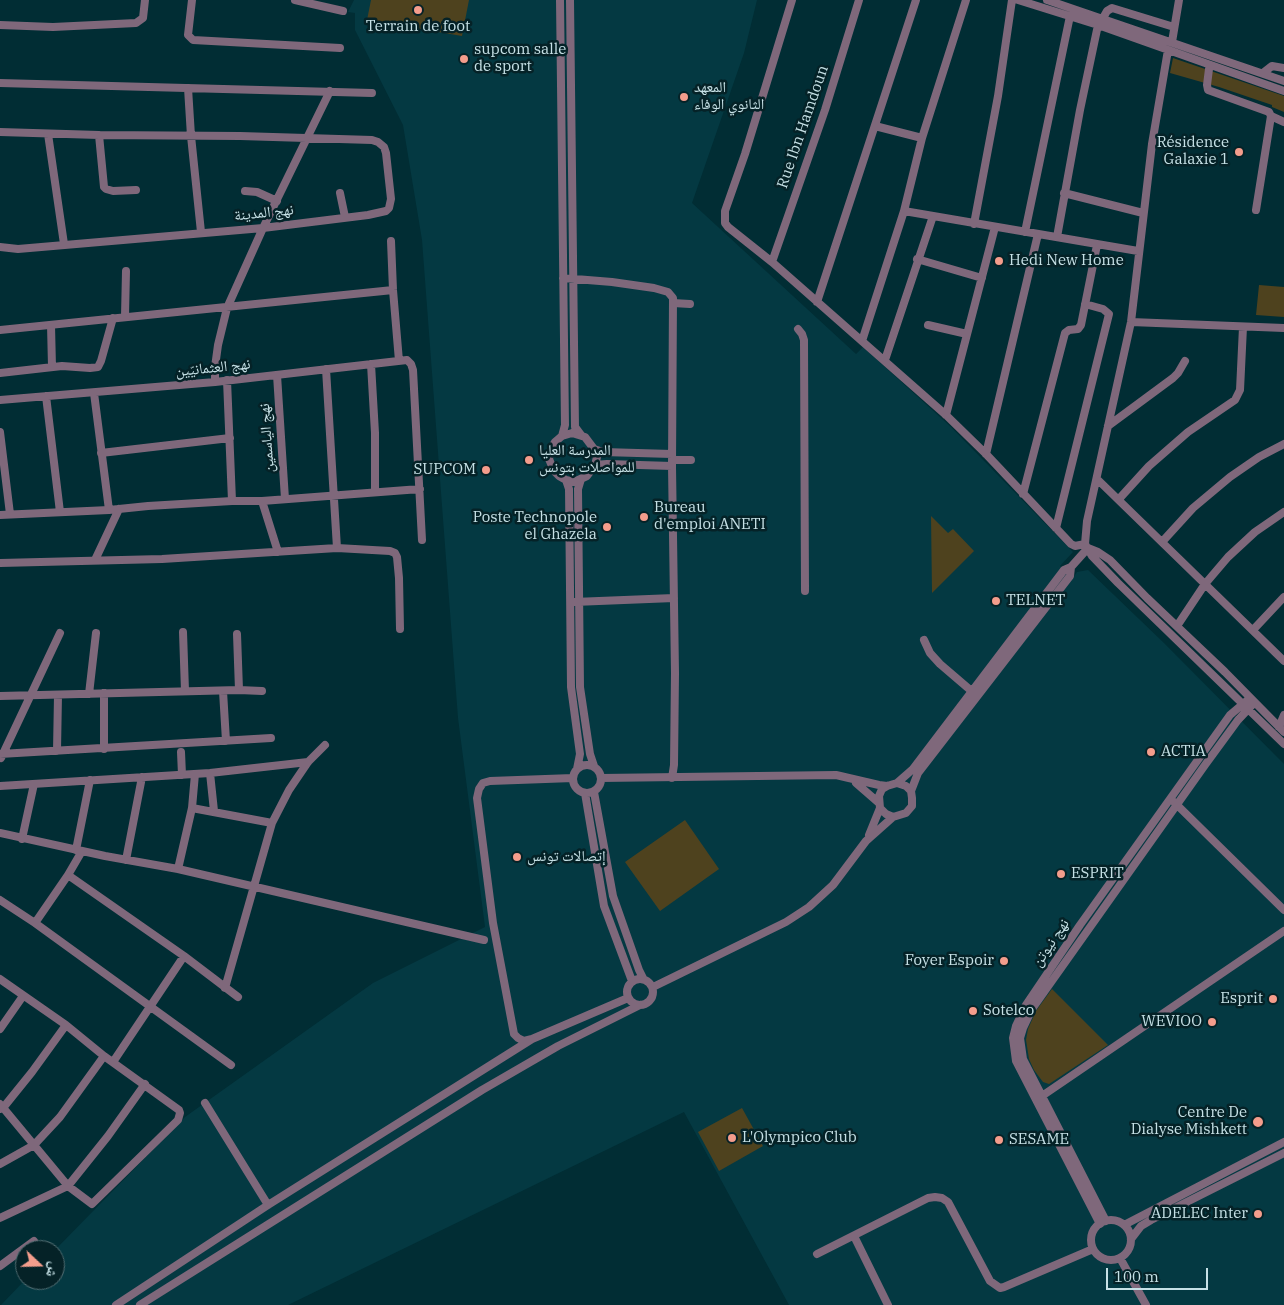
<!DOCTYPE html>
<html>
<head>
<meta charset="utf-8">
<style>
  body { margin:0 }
  #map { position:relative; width:1284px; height:1305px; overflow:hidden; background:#012d34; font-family:"IBM Plex Serif","Noto Naskh Arabic",serif }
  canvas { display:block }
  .north { position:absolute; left:15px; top:1240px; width:50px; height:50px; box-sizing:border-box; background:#052227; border:1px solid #526e73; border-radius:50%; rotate:111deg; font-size:14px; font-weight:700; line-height:20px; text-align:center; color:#c6e1e6 }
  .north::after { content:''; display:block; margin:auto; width:18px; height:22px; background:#f49d8c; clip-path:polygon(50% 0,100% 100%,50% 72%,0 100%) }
  .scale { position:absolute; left:1106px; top:1268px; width:102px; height:22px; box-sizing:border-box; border:2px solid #c6e1e6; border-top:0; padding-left:6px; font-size:15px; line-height:18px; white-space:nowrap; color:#c6e1e6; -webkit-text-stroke:4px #052227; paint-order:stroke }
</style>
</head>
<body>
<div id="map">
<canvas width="1284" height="1305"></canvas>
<div class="north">ش</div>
<div class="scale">100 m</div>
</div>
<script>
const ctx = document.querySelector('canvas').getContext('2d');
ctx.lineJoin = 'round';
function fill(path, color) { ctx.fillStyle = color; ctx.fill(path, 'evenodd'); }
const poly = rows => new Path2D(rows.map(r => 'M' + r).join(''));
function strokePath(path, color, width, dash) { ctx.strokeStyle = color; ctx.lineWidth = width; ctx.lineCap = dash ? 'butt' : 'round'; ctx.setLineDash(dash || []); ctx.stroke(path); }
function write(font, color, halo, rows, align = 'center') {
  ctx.font = font + ' "IBM Plex Serif","Noto Naskh Arabic",serif'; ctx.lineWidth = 5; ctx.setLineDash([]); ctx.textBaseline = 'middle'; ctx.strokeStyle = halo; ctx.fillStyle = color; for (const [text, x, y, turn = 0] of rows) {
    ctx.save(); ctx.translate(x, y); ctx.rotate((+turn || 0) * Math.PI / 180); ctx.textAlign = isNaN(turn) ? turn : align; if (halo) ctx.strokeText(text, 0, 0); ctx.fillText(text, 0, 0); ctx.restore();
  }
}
fill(poly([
  [354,0,757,0,744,53,692,203,856,354,863,347,951,427,1073,552,1060,566,1073,578,1077,572,1088,570,1164,643,1284,764,1284,1305,789,1305,684,1112,288,1305,1,1305,25,1280,55,1280,55,1250,185,1117,373,983,485,927,458,718,422,240,403,125,355,30,355,13,348,12]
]), '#043942');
fill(poly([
  [371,0,469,0,462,36,367,20],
  [1173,58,1284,96,1284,112,1272,107,1272,105,1219,87,1170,73],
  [1259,285,1284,287,1284,317,1256,315],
  [931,516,948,533,953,529,974,551,932,593],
  [685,820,719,869,660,911,625,862],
  [1052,989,1108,1045,1049,1084,1043,1082,1034,1070,1029,1059,1026,1040,1028,1029,1036,1011],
  [742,1108,763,1146,719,1171,698,1132]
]), '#4e421e');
strokePath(poly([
  [192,0,188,35,193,40,340,48],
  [295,0,343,11],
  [560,0,565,425,562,436],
  [570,0,575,427,581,435],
  [792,0,745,154,725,211,725,223,728,227,772,262,946,415,986,454,1071,544,1075,546,1085,544],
  [1018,0,1098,25,1284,91],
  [1047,0,1284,81],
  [1103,18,1107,11,1112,8,1174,27],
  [0,25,53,27,136,23,143,18,145,0],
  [1172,42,1179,0],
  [1168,50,1152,144,1131,322,1087,521,1085,544,1092,556,1118,583,1284,744],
  [1209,69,1207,85,1208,90,1269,112,1271,116,1284,122],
  [1263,73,1272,66,1284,68],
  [0,83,372,93],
  [188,88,191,136,201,232],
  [875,126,922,138],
  [0,132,99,135,240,136,372,140,378,142,384,147,386,153,391,199,389,208,386,211,368,215,263,228,18,249,0,247],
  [48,134,64,244],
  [99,135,104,187,106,189,113,191,136,190],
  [245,191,257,192,277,201],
  [340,193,345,217],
  [1064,193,1143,213],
  [1256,210,1271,116],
  [904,211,1138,251],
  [974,224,998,96,1012,0],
  [1025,232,1070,16],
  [1057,237,1080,110,1098,25],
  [391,241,393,290,399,361],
  [917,259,982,278],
  [772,262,825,110,859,0],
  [563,278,612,282,654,288,668,292,673,298,672,466,675,673,674,765,672,778],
  [817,302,916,0],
  [673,303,690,304],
  [125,316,126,271],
  [1131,322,1284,328],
  [51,325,52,367],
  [928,325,967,334],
  [798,329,802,334,804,340,805,591],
  [0,330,393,290],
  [862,341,904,211,922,138,966,0],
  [885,360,933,216],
  [371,364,375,433,375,492],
  [0,373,62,366,90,368,98,367,101,361,113,318],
  [277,375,285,499],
  [227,380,232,501],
  [215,382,215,367,218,345,227,308,263,228,330,91],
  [94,393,109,510],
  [46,396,60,512],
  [0,400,215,382,407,360,411,364,413,370,422,540],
  [946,415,995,227],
  [1108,426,1173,378,1178,373,1185,361],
  [0,432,10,514],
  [572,433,585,437,594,449,597,457,595,465,587,476,574,482,566,480,559,476,554,471,549,459,551,449,555,442,562,436,572,433],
  [594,449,603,452,672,454],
  [101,453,230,438],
  [986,454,1038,234],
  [672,460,691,460],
  [595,465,607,464,672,466],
  [581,479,578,489,580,687,590,754,594,766],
  [1097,479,1284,661],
  [566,480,569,489,571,687,580,754,577,769],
  [1023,494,1065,333,1069,330,1078,329,1081,325,1097,245],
  [1119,499,1149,466,1188,432,1235,400,1240,390,1243,327],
  [262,501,278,552],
  [0,515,109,510,148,506,232,501,262,501,420,489],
  [1056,528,1109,314,1103,309,1085,304],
  [1162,542,1193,508,1230,477,1259,457,1284,444],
  [337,548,390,551,395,553,397,557,399,578,400,629],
  [1088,548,1098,552,1110,560,1147,598,1225,672,1284,732],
  [95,560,119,509],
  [0,563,162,559,337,548,326,369],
  [574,602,674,598],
  [1177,626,1205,584,1228,557,1255,532,1284,512],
  [1253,630,1284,597],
  [183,632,185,691],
  [237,634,239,690],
  [924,640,930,653,940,664,975,694],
  [223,691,226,741],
  [89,694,96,633],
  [0,696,239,690,262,691],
  [1279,727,1284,715],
  [104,749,104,693],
  [57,751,58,695],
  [181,752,182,775],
  [0,754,271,738],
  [1,758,60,633],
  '573 779a14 14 0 1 1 28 0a14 14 0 1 1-28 0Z',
  [210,773,214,811],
  [573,778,490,781,483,783,479,789,477,798,493,923,514,1034,518,1038,524,1041,532,1039,628,998],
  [601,778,836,775,879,785,887,786,897,783,906,786,911,791,912,798,912,806,906,813,893,817,886,814,880,808,879,796,882,789,887,786],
  [856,783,879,803],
  [897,783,913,769,1064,570,1071,567,1088,548],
  [0,786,210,773,308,762],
  [911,791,918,773,1070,576,1071,567],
  [594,792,613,896,639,970,643,978],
  [585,793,604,906,632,981],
  [1174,802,1284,910],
  [192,808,272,823],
  [0,833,105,856,178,869,484,940],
  [869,835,880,808],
  [22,839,34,784],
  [76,850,90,780],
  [126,860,142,777],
  [178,869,192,808,195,774],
  [68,875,184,956,238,997],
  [0,900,35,923,231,1065],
  [35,923,68,875,82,851],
  '627 992a13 13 0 1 1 26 0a13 13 0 1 1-26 0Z',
  [0,979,66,1025,104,1056,179,1110,180,1113,178,1120,92,1204,68,1186,0,1104],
  [653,987,786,922,809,907,833,885,866,841,893,817],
  [225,988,272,823,289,790,308,762,325,745],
  [0,1029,23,996],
  [113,1062,184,956],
  [1039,1098,1284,931],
  [205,1103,268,1205],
  [0,1109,3,1108,32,1072,66,1025],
  [0,1164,34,1145,60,1117,104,1056],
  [0,1218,68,1186,108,1136,145,1084],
  '1091 1240a20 20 0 1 1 40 0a20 20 0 1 1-40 0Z',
  [1106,1221,1023,1059,1020,1038,1023,1028,1032,1009,1205,765,1238,720,1254,703],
  [1100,1224,1016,1061,1013,1038,1016,1026,1026,1005,1080,925,1230,715,1250,698],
  [1124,1225,1284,1142],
  [854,1236,888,1305],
  [1131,1239,1141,1226,1151,1220,1284,1153],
  [817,1254,928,1198,935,1197,942,1198,948,1202,990,1281,1000,1288,1004,1287,1093,1249],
  [1120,1258,1146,1305],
  [0,1266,34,1241],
  [116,1305,268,1205,532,1039],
  [140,1305,482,1090,558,1046,640,1005]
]), '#7f687b', 8);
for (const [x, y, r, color] of [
  [418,10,5,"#f49d8c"],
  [464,59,5,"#f49d8c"],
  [684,97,5,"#f49d8c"],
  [1239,152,5,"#f49d8c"],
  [999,261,5,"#f49d8c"],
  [529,460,5,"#f49d8c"],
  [486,470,5,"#f49d8c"],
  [644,517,5,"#f49d8c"],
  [607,527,5,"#f49d8c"],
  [996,601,5,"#f49d8c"],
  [1151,752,5,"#f49d8c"],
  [517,857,5,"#f49d8c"],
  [1061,874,5,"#f49d8c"],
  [1004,961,5,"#f49d8c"],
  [1273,999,5,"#f49d8c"],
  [973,1011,5,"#f49d8c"],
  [1212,1022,5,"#f49d8c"],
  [1258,1122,6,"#f49d8c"],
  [732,1138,5,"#f49d8c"],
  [999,1140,5,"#f49d8c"],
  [1258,1214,5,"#f49d8c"]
]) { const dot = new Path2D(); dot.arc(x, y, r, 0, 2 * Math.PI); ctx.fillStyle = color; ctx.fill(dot); strokePath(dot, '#052227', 2); }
write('15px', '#c6e1e6', '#052227', [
  ["Terrain de foot",418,27,"center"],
  ["supcom salle",474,50],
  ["de sport",474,67],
  ["المعهد",694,88],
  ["الثانوي الوفاء",694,105],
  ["Résidence",1229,143,"right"],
  ["Galaxie 1",1229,160,"right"],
  ["Hedi New Home",1009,261],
  ["المدرسة العليا",539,451],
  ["للمواصلات بتونس",539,468],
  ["SUPCOM",476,470,"right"],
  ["Bureau",654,508],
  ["d'emploi ANETI",654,525],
  ["Poste Technopole",597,518,"right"],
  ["el Ghazela",597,535,"right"],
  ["TELNET",1006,601],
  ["ACTIA",1161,752],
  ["إتصالات تونس",527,857],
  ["ESPRIT",1071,874],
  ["Foyer Espoir",994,961,"right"],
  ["Esprit",1263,999,"right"],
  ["Sotelco",983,1011],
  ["WEVIOO",1202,1022,"right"],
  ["Centre De",1247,1113,"right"],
  ["Dialyse Mishkett",1247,1130,"right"],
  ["L'Olympico Club",742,1138],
  ["SESAME",1009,1140],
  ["ADELEC Inter",1248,1214,"right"]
], 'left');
write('15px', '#c6e1e6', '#052227', [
  ["Rue Ibn Hamdoun",803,127,-71],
  ["نهج المدينة",264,213,-6],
  ["نهج العثمانيّين",213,368,-6],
  ["نهج الياسمين",267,438,-94],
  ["نهج نيوتن",1051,943,-56]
]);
</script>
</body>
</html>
